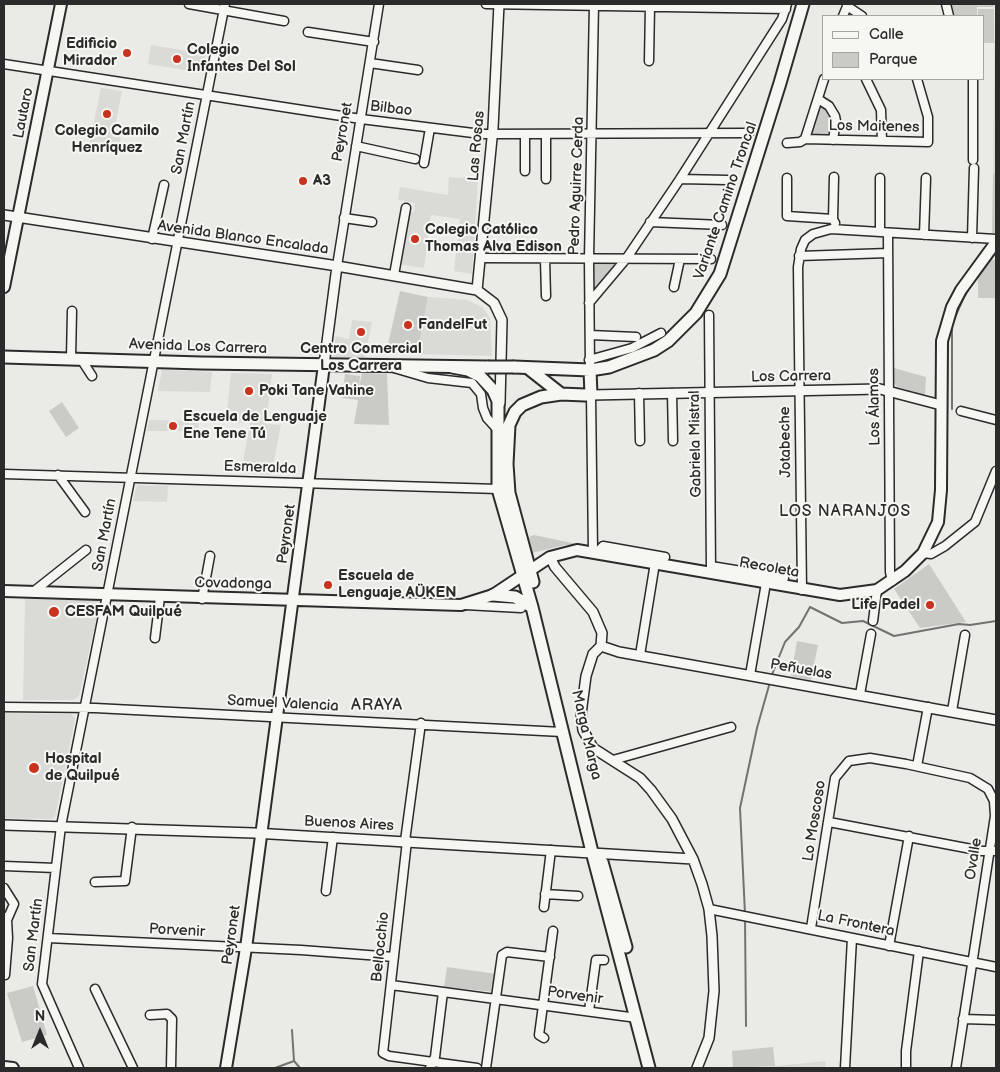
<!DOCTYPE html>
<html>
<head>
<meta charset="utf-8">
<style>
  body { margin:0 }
  #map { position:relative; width:1000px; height:1072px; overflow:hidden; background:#eaeae6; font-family:"Balsamiq Sans",sans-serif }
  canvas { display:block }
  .frame { position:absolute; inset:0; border:5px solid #2b2b2b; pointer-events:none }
  .legend { position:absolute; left:822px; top:15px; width:162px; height:65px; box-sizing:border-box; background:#f6f6f2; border:1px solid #a5a5a2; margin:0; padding:6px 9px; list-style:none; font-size:15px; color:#2b2b2b }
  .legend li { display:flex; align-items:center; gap:10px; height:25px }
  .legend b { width:25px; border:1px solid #a5a5a2 }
  .north { position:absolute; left:15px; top:1007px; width:50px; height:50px; -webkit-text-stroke:4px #f6f6f2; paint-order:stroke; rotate:0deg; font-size:14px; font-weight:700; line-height:20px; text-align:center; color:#2b2b2b }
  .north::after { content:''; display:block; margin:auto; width:18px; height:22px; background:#2b2b2b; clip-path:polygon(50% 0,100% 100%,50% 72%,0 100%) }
</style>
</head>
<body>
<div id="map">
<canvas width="1000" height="1072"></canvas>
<div class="frame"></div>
<ul class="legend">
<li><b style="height:6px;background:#f6f6f2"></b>Calle</li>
<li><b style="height:14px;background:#cacac7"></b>Parque</li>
</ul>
<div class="north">N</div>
</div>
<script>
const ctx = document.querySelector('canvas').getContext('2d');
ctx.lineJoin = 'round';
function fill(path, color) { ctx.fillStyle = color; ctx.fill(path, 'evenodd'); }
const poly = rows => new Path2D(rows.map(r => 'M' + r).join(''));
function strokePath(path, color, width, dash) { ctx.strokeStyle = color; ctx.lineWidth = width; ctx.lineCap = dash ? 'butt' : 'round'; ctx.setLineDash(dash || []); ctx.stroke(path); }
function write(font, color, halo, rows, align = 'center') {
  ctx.font = font + ' "Balsamiq Sans",sans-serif'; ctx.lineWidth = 4; ctx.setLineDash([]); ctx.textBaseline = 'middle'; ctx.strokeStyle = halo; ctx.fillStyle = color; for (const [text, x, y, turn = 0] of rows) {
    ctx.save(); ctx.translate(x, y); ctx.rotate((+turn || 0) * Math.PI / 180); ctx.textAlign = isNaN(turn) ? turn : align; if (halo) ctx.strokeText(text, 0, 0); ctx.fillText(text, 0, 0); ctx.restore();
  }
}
fill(poly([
  [995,4,996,174,993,174],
  [151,45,206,54,203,73,148,64],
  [101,88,122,91,113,136,121,138,117,154,88,150],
  [449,177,478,179,472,274,454,271,460,219,431,215,424,268,399,264,408,212,414,212,415,203,398,200,400,187,448,195],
  [428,297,467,300,482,307,490,318,492,356,417,354],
  [352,320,372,322,365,357,335,357,333,354,336,336,349,339],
  [162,370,212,372,210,392,158,391],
  [231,373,272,374,266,424,281,425,271,475,241,473,250,423,226,422],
  [149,420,199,421,198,431,147,431],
  [137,485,168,486,167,502,133,501],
  [25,599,99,600,100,602,79,696,73,700,23,700],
  [4,713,72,714,75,719,55,817,52,819,4,818],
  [826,1061,825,1068,749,1068,775,1066]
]), '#dadad6');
fill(poly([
  [950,4,994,4,994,7,977,7,977,16,955,16],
  [978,9,994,9,994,43,984,43,984,16,978,16],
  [818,105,825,108,833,124,830,135,824,138,809,133],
  [993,174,996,174,996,233,992,233],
  [988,259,996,260,996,298,978,298,978,274],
  [593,263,614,263,614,268,596,291,593,290],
  [400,291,428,297,417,354,386,353],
  [894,368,926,377,925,395,897,387,894,383],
  [362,373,387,374,389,425,354,424,358,400,342,398,345,374,360,376,359,388],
  [62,402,79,428,66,437,49,411],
  [534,535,582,545,565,545,532,553,529,537],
  [929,564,966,622,920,628,894,589],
  [797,641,818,645,811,680,791,676],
  [447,967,497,974,495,992,444,987],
  [33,986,47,1035,22,1042,7,993],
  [773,1047,775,1066,733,1068,732,1051]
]), '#cacac7');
strokePath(poly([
  [952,409,952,324,964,297,974,281],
  [771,677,785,642,799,627,810,607,842,623,863,621,894,636,959,624,970,625,996,621],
  [745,914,740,808,757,728,770,682],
  [745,918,746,1026],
  [292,1030,294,1061,300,1068],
  [275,1068,294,1061]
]), '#727270', 2);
const minor = poly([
  [189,4,284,21],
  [486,4,786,9],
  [946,4,949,16],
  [847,6,862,16],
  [843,16,848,4],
  [308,32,374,42],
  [649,61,650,6],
  [370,63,418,70],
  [4,64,361,119,481,134,749,133],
  [866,79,881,110,882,141],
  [973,79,973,160],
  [818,99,829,106,835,116,836,121,833,140],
  [525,134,525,171],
  [805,139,824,79],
  [787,143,800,142,805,139,928,142,928,117,917,79],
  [356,146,415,159],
  [424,163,430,128],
  [834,177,833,219,835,223],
  [787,178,787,216,833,219],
  [880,178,880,232],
  [546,179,546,134],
  [680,179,727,180],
  [344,218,372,222],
  [650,222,722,225],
  [888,233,890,572,892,581],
  [924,235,926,178],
  [972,238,974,168],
  [152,239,164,185],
  [799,256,888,253],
  [481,258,711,259],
  [545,259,546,296],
  [337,266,379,4],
  [394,275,406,208],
  [674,287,680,259],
  [589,303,626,259,680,179,782,19,787,4],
  [709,315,711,573],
  [590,335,636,337],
  [71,358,72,311],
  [81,359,92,376],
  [589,360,632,348,661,333],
  [394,368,428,378,472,383,481,394,483,408,487,418,498,430],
  [590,370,589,259,594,4],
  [639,393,640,441],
  [672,393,673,441],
  [591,395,593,552],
  [961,411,996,420],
  [4,474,498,489,500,492],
  [58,475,85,512],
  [597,552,603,546,609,547,665,557],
  [923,553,931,554,945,546,975,522,996,471],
  [711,566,784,578],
  [802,590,798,267,801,249,805,240,813,234,831,229,996,239],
  [33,592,86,550],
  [202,599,210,556],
  [465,605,521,608],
  [873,621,877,590],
  [155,638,160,597],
  [640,655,655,563],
  [750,675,766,583],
  [860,694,871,634],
  [4,707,95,708,562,732],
  [952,711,965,635],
  [613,760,731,727],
  [917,766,928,707],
  [829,822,982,851,996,851],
  [405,841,421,723],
  [407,841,383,1053,389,1056,477,1068],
  [4,866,56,868],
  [95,882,125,881,132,827],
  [4,888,14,904,7,920],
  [326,891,333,837],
  [545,894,578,896],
  [544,907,551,850],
  [709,909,996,967],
  [4,917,7,920,8,938,5,975],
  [811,928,835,778,849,761,870,758,906,764,970,778,988,789,994,801,995,816,956,1068],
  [48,938,301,950,394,957],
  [889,946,909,836],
  [391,985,637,1018],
  [95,989,133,1068],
  [589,1011,596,960,604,960],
  [150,1015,167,1014,172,1019,171,1068],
  [963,1019,996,1020],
  [544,1038,539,1035,553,931],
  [79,1068,42,984,61,826,225,4],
  [430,1068,435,1057,443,992],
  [486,1068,502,955,507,952,550,957],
  [845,1068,852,938],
  [906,1068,906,1051,919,951]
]);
const tertiary = poly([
  [4,215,331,265,477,290,494,303,502,320,500,403],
  [477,290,493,128,499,4],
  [324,365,337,266],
  [591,395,880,389,941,405],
  [550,557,555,567,593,612,602,633,601,646,593,654,586,676,581,714,583,730,593,748,640,778,651,790,672,819,693,859,702,884,709,909,712,936,714,991,709,1038,697,1068],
  [601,646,619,652,996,720],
  [4,825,254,833,693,859]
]);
const secondary = poly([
  [4,287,61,4],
  [4,591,461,605,493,595,550,557,577,550,840,595,877,590,905,571,923,553,938,522,941,490,942,341,952,307,961,290,996,242],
  [4,1067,13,1068],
  [226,1068,246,948,324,365]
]);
const primary = poly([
  [4,357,201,363,488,367],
  [452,367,468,370,480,376,493,390,498,401,498,489,532,607,592,852,649,1068],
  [514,367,590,370,609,367,654,350,668,341,696,313,720,274,780,83,803,4],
  [528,368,561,394,585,395,591,395,590,370],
  [533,582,509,493,507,464,509,425,515,412,522,405,541,397,561,394],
  [493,595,515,597,532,607],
  [602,862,626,947]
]);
strokePath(minor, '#2b2b2b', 11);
strokePath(tertiary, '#2b2b2b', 12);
strokePath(secondary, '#2b2b2b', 14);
strokePath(primary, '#2b2b2b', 15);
strokePath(minor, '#f6f6f2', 8);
strokePath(tertiary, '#f6f6f2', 9);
strokePath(secondary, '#f6f6f2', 10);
strokePath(primary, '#f6f6f2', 11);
const primaryBridge = poly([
  [488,367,514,367]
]);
strokePath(primaryBridge, '#2b2b2b', 15, []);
strokePath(primaryBridge, '#f6f6f2', 11);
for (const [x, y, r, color] of [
  [127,53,5,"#c8321e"],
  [177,59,5,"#c8321e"],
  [107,114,5,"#c8321e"],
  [303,181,5,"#c8321e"],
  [415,239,5,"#c8321e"],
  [408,325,5,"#c8321e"],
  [361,332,5,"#c8321e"],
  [249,391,5,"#c8321e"],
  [173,426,5,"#c8321e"],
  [328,585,5,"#c8321e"],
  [930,605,5,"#c8321e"],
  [54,612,6,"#c8321e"],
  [34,768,6,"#c8321e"]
]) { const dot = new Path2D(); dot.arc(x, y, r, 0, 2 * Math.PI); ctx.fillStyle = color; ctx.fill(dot); strokePath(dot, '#f6f6f2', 2); }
write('bold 15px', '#2b2b2b', '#f6f6f2', [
  ["Edificio",117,44,"right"],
  ["Mirador",117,61,"right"],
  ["Colegio",187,50],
  ["Infantes Del Sol",187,67],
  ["Colegio Camilo",107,131,"center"],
  ["Henríquez",107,148,"center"],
  ["A3",313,181],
  ["Colegio Católico",425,230],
  ["Thomas Alva Edison",425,247],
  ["FandelFut",418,325],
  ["Centro Comercial",361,349,"center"],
  ["Los Carrera",361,366,"center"],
  ["Poki Tane Vahine",259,391],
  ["Escuela de Lenguaje",183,417],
  ["Ene Tene Tú",183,434],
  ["Escuela de",338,576],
  ["Lenguaje AÜKEN",338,593],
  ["Life Padel",920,605,"right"],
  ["CESFAM Quilpué",65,612],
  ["Hospital",45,759],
  ["de Quilpué",45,776]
], 'left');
write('15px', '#2b2b2b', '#f6f6f2', [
  ["Bilbao",391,109,7],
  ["Lautaro",24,113,-79],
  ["Los Maitenes",874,127,1],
  ["Peyronet",343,132,-80],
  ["San Martín",184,138,-79],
  ["Las Rosas",477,146,-85],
  ["Pedro Aguirre Cerda",577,186,-88],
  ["Variante Camino Troncal",726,201,-71],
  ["Avenida Blanco Encalada",243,238,8],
  ["Avenida Los Carrera",198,347,2],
  ["Los Carrera",791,377,-1],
  ["Los Álamos",875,407,-91],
  ["Jotabeche",786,442,-91],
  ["Gabriela Mistral",696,444,-91],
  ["Esmeralda",260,468,2],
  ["Peyronet",287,534,-82],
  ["San Martín",105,535,-79],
  ["Recoleta",769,568,10],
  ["Covadonga",233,584,1],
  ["Peñuelas",801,670,10],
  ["Samuel Valencia",283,704,3],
  ["Marga Marga",586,735,77],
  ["Lo Moscoso",815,821,-81],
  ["Buenos Aires",349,824,3],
  ["Ovalle",974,859,-81],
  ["La Frontera",856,924,12],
  ["Porvenir",177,931,3],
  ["San Martín",34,935,-83],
  ["Peyronet",232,935,-82],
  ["Bellocchio",381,947,-84],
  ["Porvenir",575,996,8]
]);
ctx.letterSpacing = '1px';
write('16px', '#2b2b2b', '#f6f6f2', [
  ["LOS NARANJOS",845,512],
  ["ARAYA",377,706]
]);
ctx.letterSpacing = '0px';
</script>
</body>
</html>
